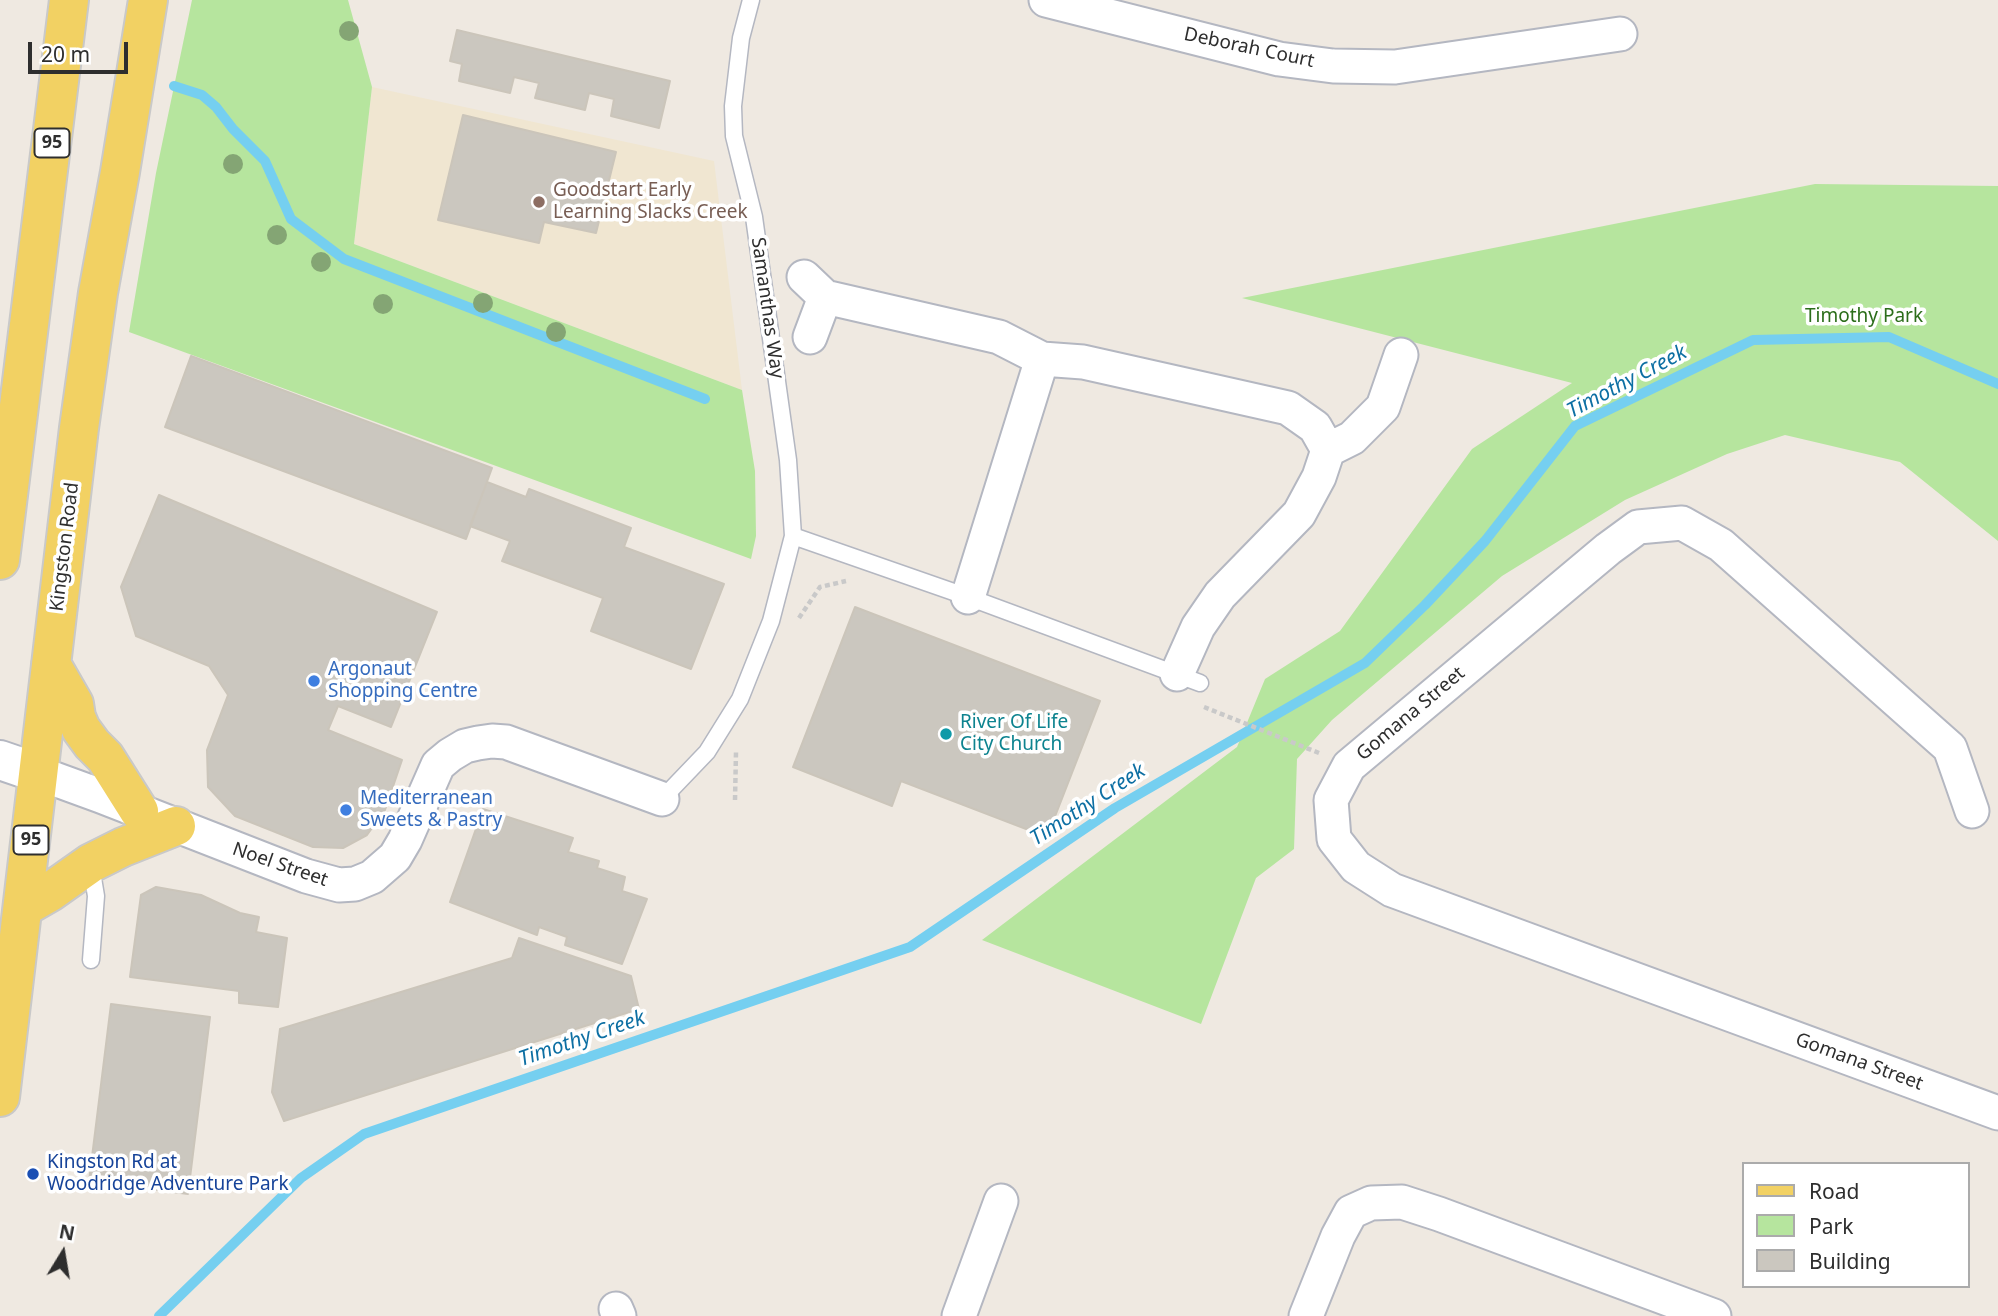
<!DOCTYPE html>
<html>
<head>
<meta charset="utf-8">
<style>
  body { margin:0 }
  #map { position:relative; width:1998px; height:1316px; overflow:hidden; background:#efe9e1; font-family:"Noto Sans",sans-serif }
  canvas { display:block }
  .legend { position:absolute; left:1742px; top:1162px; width:228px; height:126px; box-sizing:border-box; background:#fff; border:2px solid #ababab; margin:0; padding:9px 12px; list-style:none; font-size:21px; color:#2e2e2e }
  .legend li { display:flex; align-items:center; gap:14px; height:35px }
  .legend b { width:35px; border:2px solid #ababab }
  .north { position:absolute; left:28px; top:1218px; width:70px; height:70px; -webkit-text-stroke:5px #fff; paint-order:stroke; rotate:11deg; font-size:19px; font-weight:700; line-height:28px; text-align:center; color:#2e2e2e }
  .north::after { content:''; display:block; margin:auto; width:24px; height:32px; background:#2e2e2e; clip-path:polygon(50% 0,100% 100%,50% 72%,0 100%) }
  .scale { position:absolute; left:28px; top:42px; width:100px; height:32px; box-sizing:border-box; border:4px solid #2e2e2e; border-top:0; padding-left:9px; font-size:21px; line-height:24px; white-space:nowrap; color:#2e2e2e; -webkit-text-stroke:5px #fff; paint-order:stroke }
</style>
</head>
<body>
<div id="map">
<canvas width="1998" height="1316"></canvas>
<ul class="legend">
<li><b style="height:9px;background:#f2d163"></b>Road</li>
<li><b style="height:19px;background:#b6e59e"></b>Park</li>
<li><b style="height:19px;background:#cbc7bf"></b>Building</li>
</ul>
<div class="north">N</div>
<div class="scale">20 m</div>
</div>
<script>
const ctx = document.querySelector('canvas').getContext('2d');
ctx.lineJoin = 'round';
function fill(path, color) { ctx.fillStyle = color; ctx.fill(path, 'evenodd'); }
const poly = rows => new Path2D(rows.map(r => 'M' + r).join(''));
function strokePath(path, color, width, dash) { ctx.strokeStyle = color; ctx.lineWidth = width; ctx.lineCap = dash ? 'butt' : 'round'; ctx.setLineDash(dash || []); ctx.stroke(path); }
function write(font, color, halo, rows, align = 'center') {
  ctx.font = font + ' "Noto Sans",sans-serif'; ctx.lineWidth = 7; ctx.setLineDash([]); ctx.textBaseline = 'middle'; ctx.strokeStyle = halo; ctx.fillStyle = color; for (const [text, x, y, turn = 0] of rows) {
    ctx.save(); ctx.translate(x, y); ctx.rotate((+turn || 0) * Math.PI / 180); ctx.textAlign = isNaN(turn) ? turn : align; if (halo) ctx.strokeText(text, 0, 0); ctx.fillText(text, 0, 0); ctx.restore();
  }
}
fill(poly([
  [372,87,714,161,742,390,354,244]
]), '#f0e6d1');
fill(poly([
  [192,0,348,0,372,87,354,244,742,390,755,471,756,536,751,559,129,332,156,173],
  [1815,184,1998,186,1998,541,1900,462,1785,435,1727,454,1625,500,1502,576,1332,720,1297,759,1294,849,1256,878,1201,1024,982,940,1237,747,1265,679,1340,631,1472,449,1572,383,1242,298]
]), '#b6e59e');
strokePath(poly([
  [174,86,202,95,216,107,233,129,265,161,291,219,344,259,705,399],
  [159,1316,301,1178,364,1134,910,947,1115,808,1365,663,1425,605,1485,541,1575,426,1753,340,1889,337,1998,384]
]), '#75cff0', 10);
const building = poly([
  [457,30,670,81,659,128,611,116,614,99,589,93,585,110,535,98,539,83,514,77,510,93,459,81,462,64,450,61,457,30],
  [463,115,616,152,596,233,544,222,539,243,438,220,463,115],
  [191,356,492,468,466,539,165,427,191,356],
  [487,482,526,497,529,489,631,528,624,547,724,584,691,669,591,631,603,598,502,561,510,541,470,526,487,482],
  [159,495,437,612,391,727,338,706,328,730,402,760,385,810,367,835,343,848,313,847,235,816,208,787,207,750,228,695,209,666,136,636,121,587,159,495],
  [855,607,1100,701,1047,837,901,781,892,806,793,767,855,607],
  [483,809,573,838,568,852,599,861,597,868,625,877,622,891,647,899,622,964,565,945,567,937,539,927,537,935,450,902,483,809],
  [156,887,201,895,240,913,259,917,256,932,287,938,278,1007,239,1003,239,991,130,977,141,895,156,887],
  [519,938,631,976,639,1009,284,1121,272,1092,280,1029,512,958,519,938],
  [111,1004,210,1017,188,1194,89,1181,111,1004]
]);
fill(building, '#cbc7bf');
strokePath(building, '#cbc5ba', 2);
const lane = poly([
  [793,536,968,597,1200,683],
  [662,799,707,752,740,699,771,621,793,536,788,460,754,217,734,136,733,106,741,38,751,0],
  [91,960,96,896,91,866]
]);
const street = poly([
  [1046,0,1279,59,1333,66,1395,67,1620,34],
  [804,277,825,297,810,337],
  [825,297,999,337,1042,359,1083,362,1288,408,1315,427,1328,450,1319,477,1299,514,1220,595,1198,627,1177,674],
  [1328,450,1352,438,1383,407,1401,355],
  [968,597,1042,359],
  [38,773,101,796,306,876,339,885,355,884,372,877,395,857,405,840,438,765,450,755,465,746,478,743,492,741,506,742,662,799],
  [1972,811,1950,748,1721,545,1682,523,1638,527,1608,549,1349,766,1331,800,1334,839,1356,867,1392,890,1998,1113],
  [616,1309,619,1316],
  [959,1316,1001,1201],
  [1306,1316,1338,1236,1351,1212,1371,1203,1402,1202,1439,1214,1714,1316]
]);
const secondary = poly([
  [0,760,38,773]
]);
const primary = poly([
  [0,560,69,0],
  [51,664,74,704,76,717,81,729,92,744,105,757,139,811],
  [24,907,50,892,91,863,123,847,176,826],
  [0,1097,79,428,98,293,120,172,148,0]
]);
strokePath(lane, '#b4b7c1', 19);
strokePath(street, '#b4b7c1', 37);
strokePath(secondary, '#b4b7c1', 42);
strokePath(primary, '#c9c9c9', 42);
strokePath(poly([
  [799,618,820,587,846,581],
  [1204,707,1319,753],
  [735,800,736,752]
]), '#c9c9c9', 4.5, [5, 3.5]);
strokePath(lane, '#fff', 16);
strokePath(street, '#fff', 33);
strokePath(secondary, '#fff', 38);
strokePath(primary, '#f2d163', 38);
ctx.fillStyle = '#84a574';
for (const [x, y] of [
  [349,31],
  [233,164],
  [277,235],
  [321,262],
  [483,303],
  [383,304],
  [556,332]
]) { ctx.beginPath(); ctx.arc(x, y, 10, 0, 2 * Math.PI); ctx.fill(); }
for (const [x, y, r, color] of [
  [539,202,7,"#8d6e63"],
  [314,681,7,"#3f7fe0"],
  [946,734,7,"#0f9aa8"],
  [346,810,7,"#3f7fe0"],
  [33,1174,7,"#1a4fb4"]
]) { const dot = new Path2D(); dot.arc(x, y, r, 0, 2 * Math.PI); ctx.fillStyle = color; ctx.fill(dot); strokePath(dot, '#fff', 2.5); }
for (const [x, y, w] of [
  [52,143,35],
  [31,840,35]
]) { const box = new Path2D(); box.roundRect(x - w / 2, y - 14.5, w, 29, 5); ctx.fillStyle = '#fff'; ctx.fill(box); strokePath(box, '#2e2e2e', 2); }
write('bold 18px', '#2e2e2e', null, [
  ["95",52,143],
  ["95",31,840]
]);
write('19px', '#2e2e2e', '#fff', [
  ["Deborah Court",1249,48,12],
  ["Samanthas Way",767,308,82],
  ["Kingston Road",65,547,-83],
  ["Gomana Street",1411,714,-40],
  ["Noel Street",280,865,19],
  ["Gomana Street",1859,1062,20]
]);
write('19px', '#785e54', '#fff', [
  ["Goodstart Early",553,191],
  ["Learning Slacks Creek",553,213]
], 'left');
write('19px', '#2c6e1b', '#fff', [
  ["Timothy Park",1864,317]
]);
write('19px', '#366cbe', '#fff', [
  ["Argonaut",328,670],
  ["Shopping Centre",328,692],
  ["Mediterranean",360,799],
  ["Sweets & Pastry",360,821]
], 'left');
write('19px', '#0d838f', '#fff', [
  ["River Of Life",960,723],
  ["City Church",960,745]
], 'left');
write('19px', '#164399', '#fff', [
  ["Kingston Rd at",47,1163],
  ["Woodridge Adventure Park",47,1185]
], 'left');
write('italic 21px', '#0d6fa3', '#fff', [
  ["Timothy Creek",1627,382,-28],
  ["Timothy Creek",1088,805,-33],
  ["Timothy Creek",582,1039,-19]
]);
</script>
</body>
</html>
